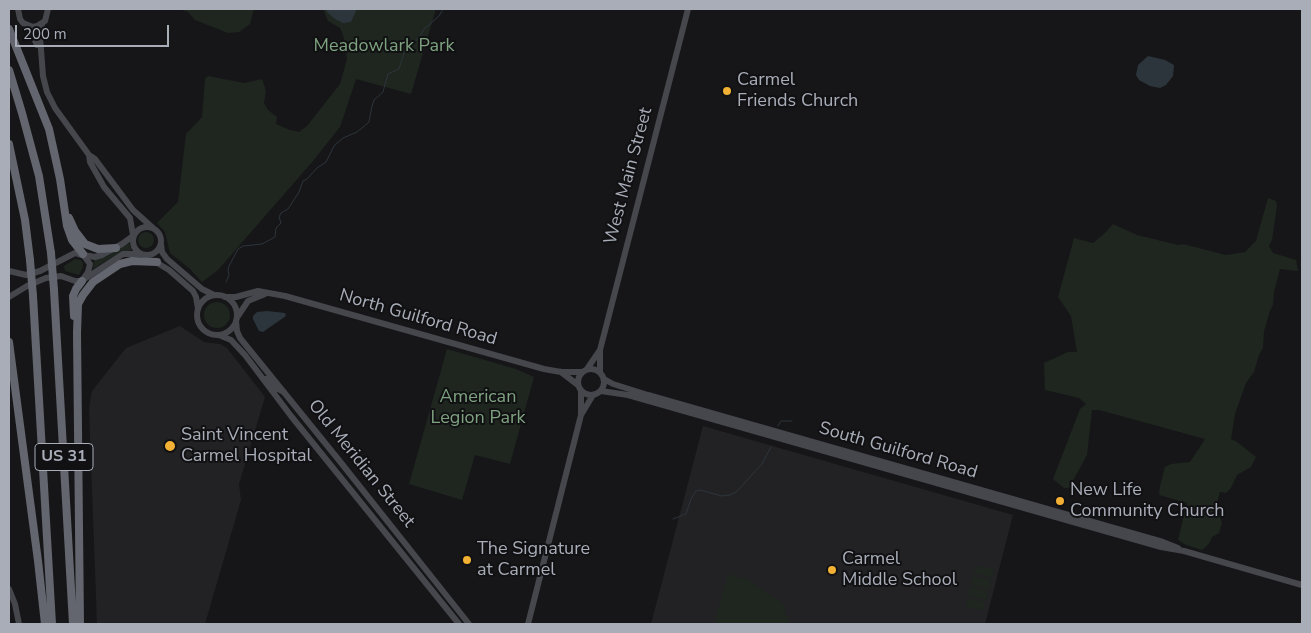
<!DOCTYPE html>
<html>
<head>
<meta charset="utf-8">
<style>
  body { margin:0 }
  #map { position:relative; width:1311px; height:633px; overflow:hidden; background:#161618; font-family:"Nunito Sans",sans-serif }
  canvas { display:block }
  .frame { position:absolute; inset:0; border:10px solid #a8adb8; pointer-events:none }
  .scale { position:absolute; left:15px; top:25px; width:154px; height:22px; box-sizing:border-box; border:2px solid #a8adb8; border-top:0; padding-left:6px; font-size:15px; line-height:18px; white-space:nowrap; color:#a8adb8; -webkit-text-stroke:4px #111113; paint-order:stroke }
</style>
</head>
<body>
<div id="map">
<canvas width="1311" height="633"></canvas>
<div class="frame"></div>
<div class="scale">200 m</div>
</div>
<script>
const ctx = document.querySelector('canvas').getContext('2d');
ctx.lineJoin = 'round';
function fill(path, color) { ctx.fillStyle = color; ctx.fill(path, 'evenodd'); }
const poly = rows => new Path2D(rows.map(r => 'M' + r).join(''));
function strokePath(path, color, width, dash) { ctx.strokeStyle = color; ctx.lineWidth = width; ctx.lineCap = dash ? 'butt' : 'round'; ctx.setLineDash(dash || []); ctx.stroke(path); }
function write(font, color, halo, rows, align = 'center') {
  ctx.font = font + ' "Nunito Sans",sans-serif'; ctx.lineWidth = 4; ctx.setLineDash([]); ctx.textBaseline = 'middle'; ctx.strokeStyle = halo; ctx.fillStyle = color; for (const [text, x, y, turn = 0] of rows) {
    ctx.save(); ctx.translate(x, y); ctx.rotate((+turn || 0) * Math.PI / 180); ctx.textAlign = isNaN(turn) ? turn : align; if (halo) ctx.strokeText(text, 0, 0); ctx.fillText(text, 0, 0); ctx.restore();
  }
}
fill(poly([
  [180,326,204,342,220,344,227,348,265,397,239,484,241,500,205,624,97,624,89,408,92,391,126,348],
  [703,426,1013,515,985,624,651,624]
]), '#222225');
fill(poly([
  [180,9,254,9,250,24,239,32,228,33,195,20,188,12],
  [323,9,436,9,411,94,356,79,340,127,313,161,218,270,202,282,190,269,170,253,165,232,157,223,178,202,186,134,202,117,205,79,208,76,244,83,262,79,266,91,264,103,268,110,277,117,276,124,290,130,299,132,307,126,340,84,347,59,344,38,340,28,328,21],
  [1268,198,1276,201,1277,206,1272,240,1269,246,1273,253,1296,260,1298,271,1280,269,1274,292,1273,305,1270,311,1264,331,1263,348,1259,355,1254,372,1246,383,1235,414,1231,439,1237,442,1256,457,1251,467,1237,475,1231,488,1226,493,1220,492,1216,506,1222,523,1219,533,1212,537,1209,544,1202,550,1186,545,1178,540,1187,503,1159,495,1160,486,1165,467,1171,464,1190,462,1205,439,1099,410,1092,410,1087,455,1069,488,1064,488,1053,479,1080,409,1086,404,1079,398,1045,390,1044,363,1068,352,1077,352,1071,316,1058,297,1074,238,1093,243,1105,233,1113,224,1137,235,1178,245,1183,244,1226,255,1245,252,1256,241],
  '138 240a8 8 0 1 1 16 0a8 8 0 1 1-16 0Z',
  [129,243,132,250,119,253,93,269,94,260,106,257],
  [75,259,81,260,83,263,83,267,79,275,65,271,64,267,64,266],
  '204 315a13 13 0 1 1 26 0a13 13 0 1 1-26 0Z',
  [447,349,516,369,534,377,510,464,475,455,462,500,409,484],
  [976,565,994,570,992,578,974,573],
  [728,574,749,580,783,604,790,624,714,624],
  [973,576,991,580,989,589,971,584],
  [970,587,988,591,986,600,968,595],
  [967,598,985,602,983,611,965,606]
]), '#1e261f');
fill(poly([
  [326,9,357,9,351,22,343,23,335,19,327,12],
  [1148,56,1165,60,1174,65,1173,76,1166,85,1160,88,1150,86,1139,80,1136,75,1138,65],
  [267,311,285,313,286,316,263,332,259,331,253,319,253,316,257,312]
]), '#2c353c');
strokePath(poly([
  [226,282,229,275,228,270,229,266,238,249,243,246,262,244,275,237,276,228,281,223,279,217,281,213,288,209,299,192,303,181,307,179,317,168,326,162,334,146,343,138,357,132,369,122,372,106,374,100,383,92,388,74,399,69,405,50,419,38,424,29,439,16,443,9],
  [778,426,781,421,792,421],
  [673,519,686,514,691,499,696,491,700,490,722,496,730,495,736,492,762,464,771,447]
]), '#2c353c', 1);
strokePath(poly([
  [18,9,20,19,23,23,33,27,37,26,45,21,48,9],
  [42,24,40,36,43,76,47,92,55,108,89,155,95,159,133,210,153,228],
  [28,26,37,45],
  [89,155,90,162,104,187,130,218,133,235],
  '133 241a14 14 0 1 1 28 0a14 14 0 1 1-28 0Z',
  [161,244,162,252,167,259,202,289,214,295],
  [84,255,95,257,102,255,122,244,133,236],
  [154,261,169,270,193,291,196,297,198,309],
  [9,271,26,275,40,271,75,253,84,256,90,264,88,272,82,281,75,281,61,276,46,278,27,286,9,297],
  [83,280,123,254,140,254],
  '197 315a20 20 0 1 1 40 0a20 20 0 1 1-40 0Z',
  [225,297,236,297,258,291,285,296,544,369,561,372,582,372],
  [238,316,248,301,265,294],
  [236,321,237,331,240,338,338,459,469,624],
  [219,335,231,340,245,355,291,416,459,624],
  [600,350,600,372],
  '578 382a13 13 0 1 1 26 0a13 13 0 1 1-26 0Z',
  [587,369,600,350,688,9],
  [561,372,578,385],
  [266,379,276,388,284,392],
  [604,379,613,384,648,395,1163,542,1178,548],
  [601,391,628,395,1161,547,1184,551,1302,585],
  [581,415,593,395],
  [9,589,15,604,19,624],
  [528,624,581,415,581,391]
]), '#45474d', 6);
strokePath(poly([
  [9,29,49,129,60,179,67,226,72,240,83,254],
  [9,70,22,113,39,176,51,253],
  [9,144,25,220,30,260],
  [69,218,75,231,85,244,98,249,116,248],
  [54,290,73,624],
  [33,296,52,624],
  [74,316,73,296,76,289,82,281],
  [9,342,38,561,45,624],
  [80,624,77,333,78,304,83,295,93,282,120,264,132,261,157,262]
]), '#63666e', 8);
strokePath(poly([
  [51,253,54,290],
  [30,260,33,296]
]), '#63666e', 8);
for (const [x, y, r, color] of [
  [727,91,5,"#f2b134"],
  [170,446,6,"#f2b134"],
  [1060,501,5,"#f2b134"],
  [467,560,5,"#f2b134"],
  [832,570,5,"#f2b134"]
]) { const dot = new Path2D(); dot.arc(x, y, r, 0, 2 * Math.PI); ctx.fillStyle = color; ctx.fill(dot); strokePath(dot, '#111113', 2); }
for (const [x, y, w] of [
  [64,457,58]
]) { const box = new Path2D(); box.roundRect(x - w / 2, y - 13.5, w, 27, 4); ctx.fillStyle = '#111113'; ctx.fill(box); strokePath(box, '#a8adb8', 1); }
write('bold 16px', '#a8adb8', null, [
  ["US 31",64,457]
]);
write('18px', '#7fa381', '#111113', [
  ["Meadowlark Park",384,47],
  ["American",478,398],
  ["Legion Park",478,419]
]);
write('18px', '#a8adb8', '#111113', [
  ["Carmel",737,81],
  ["Friends Church",737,102],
  ["Saint Vincent",181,436],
  ["Carmel Hospital",181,457],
  ["New Life",1070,491],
  ["Community Church",1070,512],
  ["The Signature",477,550],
  ["at Carmel",477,571],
  ["Carmel",842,560],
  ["Middle School",842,581]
], 'left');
write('18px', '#a8adb8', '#111113', [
  ["West Main Street",629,176,-75],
  ["North Guilford Road",418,318,16],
  ["South Guilford Road",898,451,16],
  ["Old Meridian Street",361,464,51]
]);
</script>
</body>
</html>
